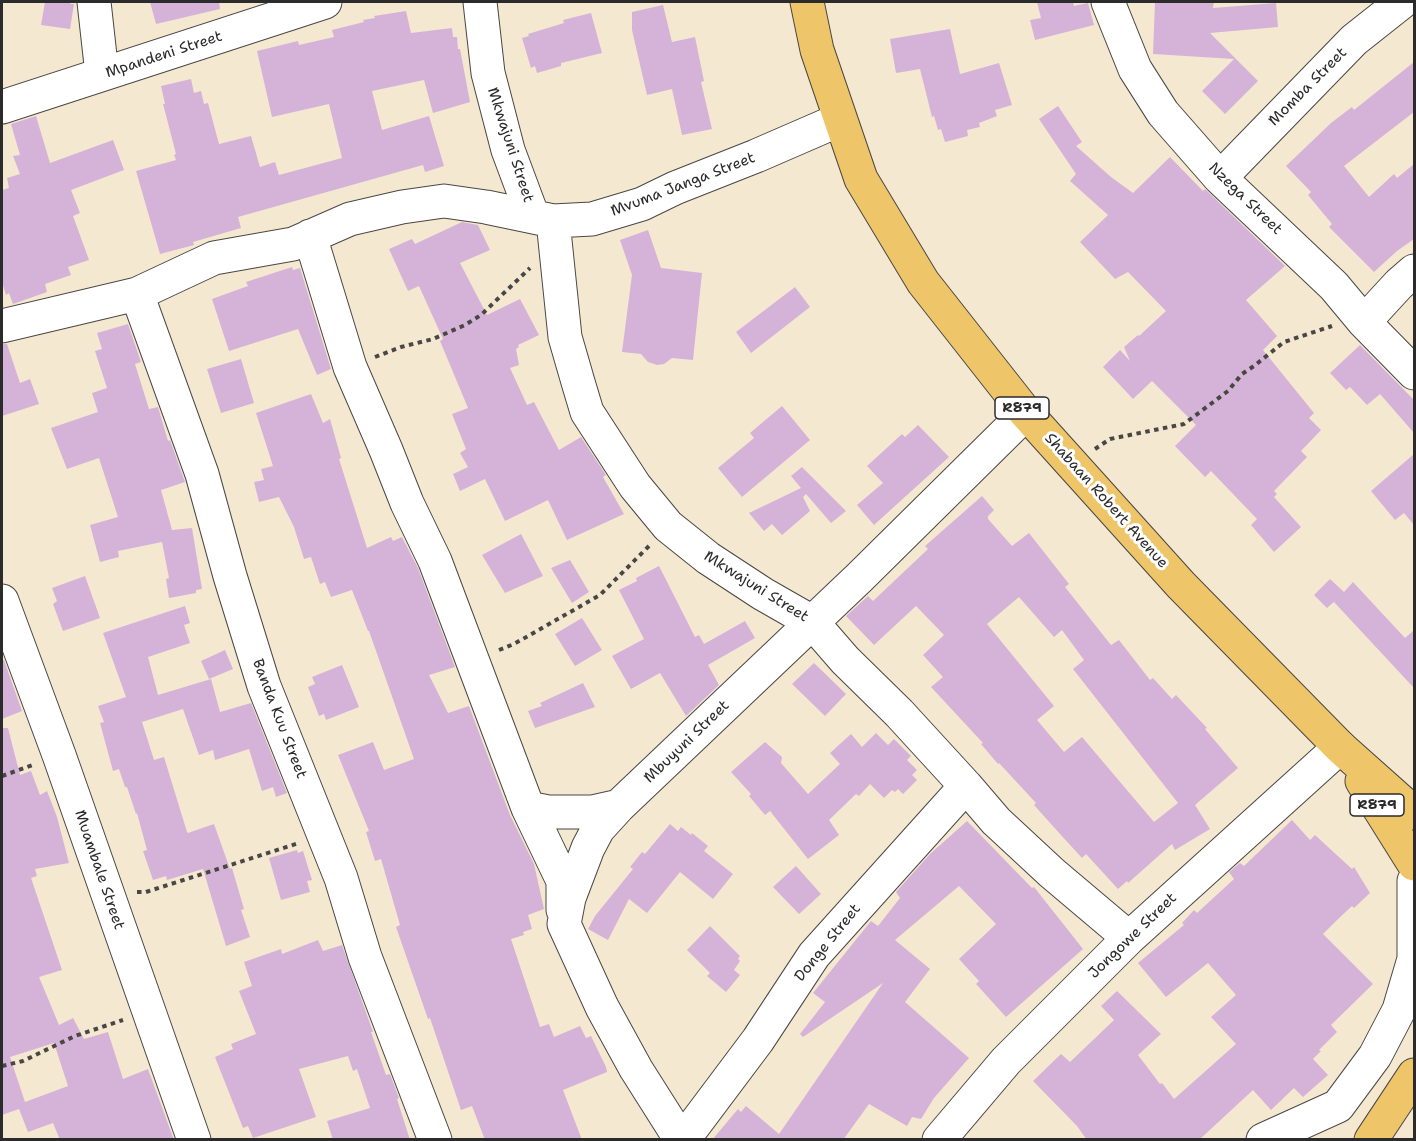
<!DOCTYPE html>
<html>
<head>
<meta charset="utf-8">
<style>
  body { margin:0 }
  #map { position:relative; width:1416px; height:1141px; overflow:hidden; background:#f5e8d1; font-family:"Shantell Sans",sans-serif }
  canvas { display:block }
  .frame { position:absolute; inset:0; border:3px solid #2b2b2b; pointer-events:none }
</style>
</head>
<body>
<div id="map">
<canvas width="1416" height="1141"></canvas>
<div class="frame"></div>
</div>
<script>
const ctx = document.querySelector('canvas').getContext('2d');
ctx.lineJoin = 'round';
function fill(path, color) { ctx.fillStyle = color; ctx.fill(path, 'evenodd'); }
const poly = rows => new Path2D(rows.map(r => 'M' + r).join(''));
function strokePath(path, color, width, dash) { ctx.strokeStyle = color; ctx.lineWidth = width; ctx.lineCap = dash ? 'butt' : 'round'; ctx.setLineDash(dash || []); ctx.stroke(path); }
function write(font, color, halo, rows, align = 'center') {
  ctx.font = font + ' "Shantell Sans",sans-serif'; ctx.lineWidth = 6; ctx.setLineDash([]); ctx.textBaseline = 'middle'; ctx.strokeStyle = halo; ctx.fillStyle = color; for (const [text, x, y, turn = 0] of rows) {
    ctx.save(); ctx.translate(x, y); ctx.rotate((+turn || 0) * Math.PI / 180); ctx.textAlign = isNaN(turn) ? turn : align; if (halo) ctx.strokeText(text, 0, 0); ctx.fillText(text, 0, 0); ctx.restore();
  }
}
fill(poly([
  [45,2,71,2,70,4,74,4,70,29,41,25],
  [150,2,219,2,220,9,156,24],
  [1037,2,1073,2,1074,6,1088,3,1094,25,1035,40,1030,20,1041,18],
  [1155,2,1214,2,1213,8,1276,3,1278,27,1210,33,1258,81,1225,114,1202,91,1234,59,1153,54],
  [663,5,672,42,695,37,704,81,701,82,712,129,682,135,672,89,647,95,632,30,632,12],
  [406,11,411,33,452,28,453,37,457,37,458,49,460,49,470,102,433,113,424,80,372,91,382,130,429,116,444,166,425,172,423,165,238,217,241,228,193,242,194,245,160,254,136,171,176,160,174,155,176,154,163,104,165,104,161,86,191,79,194,93,201,91,204,104,208,103,219,144,251,136,260,167,275,162,279,175,342,158,329,104,272,117,257,51,298,41,299,45,334,37,332,30,364,22,363,20,375,18,374,16],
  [591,13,602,53,561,63,561,66,537,73,535,66,531,68,522,38,529,36,528,34,564,23,563,20],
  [950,29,960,74,999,63,1012,105,995,110,997,116,979,123,980,127,967,130,968,136,945,142,941,129,938,130,934,116,932,117,920,69,896,73,890,39],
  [1414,62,1414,112,1344,166,1369,197,1394,174,1397,178,1414,164,1414,239,1397,251,1374,272,1329,227,1332,224,1308,195,1311,192,1286,166,1331,123,1352,107,1354,110],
  [1058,106,1082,142,1076,146,1111,177,1133,193,1170,157,1203,191,1205,189,1285,266,1246,300,1277,336,1263,350,1314,413,1309,418,1321,430,1301,451,1307,457,1274,491,1277,494,1274,497,1301,527,1274,552,1251,525,1257,519,1211,471,1205,477,1175,446,1196,425,1152,381,1133,399,1103,367,1120,350,1130,361,1124,347,1138,335,1139,336,1166,311,1128,272,1115,279,1080,242,1108,215,1070,181,1076,174,1039,119],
  [36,116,50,163,113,140,124,170,71,190,80,213,73,216,89,260,68,267,71,275,45,284,47,292,13,304,9,293,6,295,2,282,2,190,9,188,7,178,20,174,13,156,20,155,11,124],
  [462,222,478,225,490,250,460,263,487,315,520,299,539,335,518,345,519,347,516,349,519,365,510,368,527,405,534,402,559,450,581,437,606,475,603,477,624,514,567,540,548,500,505,521,485,479,460,491,453,474,468,467,460,453,466,449,452,414,468,408,440,341,443,339,419,286,408,291,389,249,412,239,415,244],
  [648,230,661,268,702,273,693,360,672,358,664,364,657,365,648,362,641,354,622,352,632,275,620,240],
  [292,267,293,270,300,268,331,369,317,375,298,329,229,351,212,299,248,286,246,282],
  [795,287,810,307,751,353,736,332],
  [128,324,141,362,135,364,149,409,158,407,168,441,170,440,185,482,161,490,172,530,192,528,202,589,196,590,196,593,169,598,166,579,169,578,162,542,118,551,119,557,100,562,90,525,118,517,99,458,67,469,51,428,98,412,92,393,107,388,95,351,102,349,97,333],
  [2,344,7,344,20,383,30,379,39,404,2,416],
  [1360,345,1414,400,1414,433,1380,394,1367,405,1350,387,1346,390,1330,373],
  [241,359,254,403,221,413,207,369],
  [311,394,323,423,330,419,341,458,339,459,367,548,391,537,393,541,402,537,418,568,455,667,429,675,448,713,469,706,510,815,534,864,544,909,528,915,532,929,523,932,524,935,511,939,540,1027,549,1024,554,1037,580,1026,586,1038,591,1036,606,1067,607,1072,563,1090,582,1140,485,1140,472,1106,461,1110,430,1018,428,1019,396,927,400,925,381,859,375,861,366,832,369,831,338,755,373,742,384,770,414,759,369,631,368,631,352,590,331,597,325,582,320,584,311,557,304,559,294,527,279,497,259,502,254,482,264,480,261,469,273,466,256,413],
  [782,406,810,440,742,497,718,468,754,438,750,433],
  [918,425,949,457,874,525,857,505,883,483,867,466,902,434,905,437],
  [1414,454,1414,525,1404,513,1395,520,1371,491],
  [802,467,846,511,831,523,806,494,803,497,810,511,782,535,772,524,764,531,749,513,801,488,791,476],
  [982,496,994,510,988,516,988,519,1012,546,1029,533,1069,584,1065,587,1111,645,1119,640,1150,680,1153,678,1172,699,1176,695,1207,728,1205,729,1238,768,1195,805,1210,829,1175,850,1172,844,1128,883,1127,881,1118,889,1086,854,1082,858,1060,834,1034,805,1036,803,999,763,998,764,981,744,983,743,931,687,943,677,923,655,944,635,916,606,874,645,846,616,868,596,873,601,928,549,925,546],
  [1019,597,1054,637,1062,630,1084,660,1073,669,1178,803,1154,822,1082,737,1064,752,1037,720,1054,706,987,624],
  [521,534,543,576,505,593,482,555],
  [570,560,589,592,572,603,551,568],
  [659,566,695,637,699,635,704,644,745,621,755,638,708,665,719,685,686,716,660,673,631,689,612,656,644,639,619,590,637,581,636,578],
  [85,576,100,618,63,631,53,604,57,601,52,588],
  [1330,579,1344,592,1353,582,1405,638,1414,630,1414,688,1334,602,1336,600,1327,608,1314,595],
  [185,606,190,623,184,625,190,643,148,657,158,695,211,679,220,712,251,703,287,793,276,797,273,787,262,791,249,749,215,760,213,750,199,755,183,709,142,722,154,760,164,757,187,832,188,833,214,824,230,869,232,868,244,909,241,910,250,937,226,946,203,869,167,880,166,876,153,880,143,851,147,850,137,813,136,814,127,787,125,787,119,769,113,771,100,723,104,722,98,706,126,697,103,633],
  [582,618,602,650,575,666,555,634],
  [225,650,233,669,209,679,201,661],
  [2,660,4,660,22,711,2,719],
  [814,663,846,694,825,716,792,684],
  [342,665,359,707,326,720,324,714,319,716,308,687,315,684,312,677],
  [583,683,595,707,535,728,528,711,542,706,540,703],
  [2,728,8,728,20,775,31,771,40,795,47,791,57,817,69,863,35,869,37,876,31,878,62,970,39,977,59,1025,73,1018,84,1039,108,1032,123,1079,148,1069,174,1140,60,1140,53,1123,28,1132,19,1109,2,1115],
  [54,1043,68,1086,25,1102,10,1057],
  [876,733,888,745,894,739,911,756,907,760,917,770,912,775,917,780,903,794,898,789,895,792,892,790,884,798,870,784,859,796,856,794,829,820,839,835,808,859,770,811,765,815,749,796,751,794,731,772,765,742,782,757,781,763,808,794,840,764,830,753,851,734,862,747],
  [1292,820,1310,840,1315,835,1352,869,1354,867,1370,893,1354,908,1352,906,1336,921,1323,934,1373,984,1331,1025,1337,1032,1319,1050,1321,1051,1313,1059,1328,1075,1303,1097,1294,1088,1271,1110,1253,1090,1199,1140,1087,1140,1077,1126,1033,1081,1061,1054,1070,1062,1114,1020,1101,1006,1117,991,1161,1034,1138,1055,1160,1084,1162,1083,1174,1099,1236,1044,1211,1017,1236,995,1208,963,1166,997,1138,963,1184,925,1182,923,1194,910,1197,913,1234,879,1229,872,1240,863,1244,866],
  [967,821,1032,888,1034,887,1083,949,1006,1017,976,984,979,981,959,959,996,924,959,886,895,940,930,969,905,1002,969,1058,934,1098,921,1119,912,1117,907,1126,869,1104,843,1140,712,1140,738,1109,741,1112,746,1106,779,1134,883,983,803,1037,800,1034,825,1002,813,993,871,921,878,926,900,898,896,892,930,854],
  [670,824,678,831,681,827,691,835,692,833,708,846,704,851,733,874,713,899,680,872,647,913,629,899,608,940,588,929,595,916,633,869,630,867,642,852,645,854],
  [297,850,298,853,303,851,312,880,307,881,310,892,281,900,269,858],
  [796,866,821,894,799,914,773,887],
  [710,926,740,956,738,959,740,961,734,970,740,975,726,992,707,976,710,973,687,950],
  [318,940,323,951,342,945,373,1032,371,1032,386,1075,390,1074,399,1098,397,1099,410,1140,333,1140,327,1121,370,1108,357,1069,353,1071,348,1056,299,1069,316,1117,253,1138,248,1126,243,1128,215,1057,233,1049,231,1044,256,1034,239,991,252,986,244,962,281,949,282,954]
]), '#d5b3d8');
const minor = poly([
  [94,2,102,74],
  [480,2,488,73,508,150,533,217],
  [1108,2,1135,69,1163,113,1220,178,1334,286,1364,322,1414,373],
  [2,107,325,2],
  [1220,178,1354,40,1402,2],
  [553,221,565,337,578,382,587,412,635,486,668,526,708,558,763,594,812,622,845,660,899,713,966,786,996,821,1052,873,1129,938],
  [310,236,350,367,386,450,407,503,435,561,528,808,563,881,563,910],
  [137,294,202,474,230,576,264,686,341,878,365,957,435,1140],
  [1364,322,1399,284,1414,271],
  [2,326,137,294,214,258,293,244,350,219,402,207,444,201,486,207,553,221,592,219,642,204,675,188,756,156,839,120],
  [2,601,59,755,194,1140],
  [528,808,548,812,592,812,619,806],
  [681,1140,636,1069,602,1007,564,924,569,898,588,848,598,829,619,806,860,577,1026,413],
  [683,1140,758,1040,814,955,966,786],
  [939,1140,1006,1061,1129,938,1340,747],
  [1263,1140,1338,1106,1375,1056,1399,1010,1414,959,1414,881]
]);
const major = poly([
  [807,2,817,50,861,179,923,282,1026,413,1181,585,1340,747,1414,813],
  [1362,781,1414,864]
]);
const highway = poly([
  [1371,1140,1414,1075]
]);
strokePath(minor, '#494744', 35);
strokePath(major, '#494744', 35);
strokePath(highway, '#494744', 35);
strokePath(poly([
  [375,357,401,347,433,339,465,325,481,315,530,268],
  [1095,449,1110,439,1184,424,1228,391,1242,374,1254,366,1284,342,1332,326],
  [499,650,514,644,600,595,649,546],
  [2,776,33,765],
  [137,892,146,892,299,843],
  [2,1066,23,1061,75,1036,123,1020]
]), '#494744', 4, [4.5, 4.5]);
strokePath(minor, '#fff', 33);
strokePath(major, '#eec569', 33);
strokePath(highway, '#eec569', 33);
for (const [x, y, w] of [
  [1022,408,54],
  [1377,805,54]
]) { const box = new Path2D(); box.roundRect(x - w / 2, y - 11, w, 22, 4.5); ctx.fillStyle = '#fff'; ctx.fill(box); strokePath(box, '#2b2b2b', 1.5); }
write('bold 14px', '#2b2b2b', null, [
  ["R879",1022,408],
  ["R879",1377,805]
]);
write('15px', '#2b2b2b', '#fff', [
  ["Mpandeni Street",164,55,-18],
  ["Momba Street",1308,87,-45],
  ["Mkwajuni Street",510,145,72],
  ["Mvuma Janga Street",683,185,-21],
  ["Nzega Street",1245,199,44],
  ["Shabaan Robert Avenue",1106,501,48],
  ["Mkwajuni Street",756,587,32],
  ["Banda Kuu Street",279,719,69],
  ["Mbuyuni Street",687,742,-44],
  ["Muambale Street",99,870,71],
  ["Jongowe Street",1133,936,-44],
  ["Donge Street",828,943,-51]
]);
</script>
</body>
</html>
